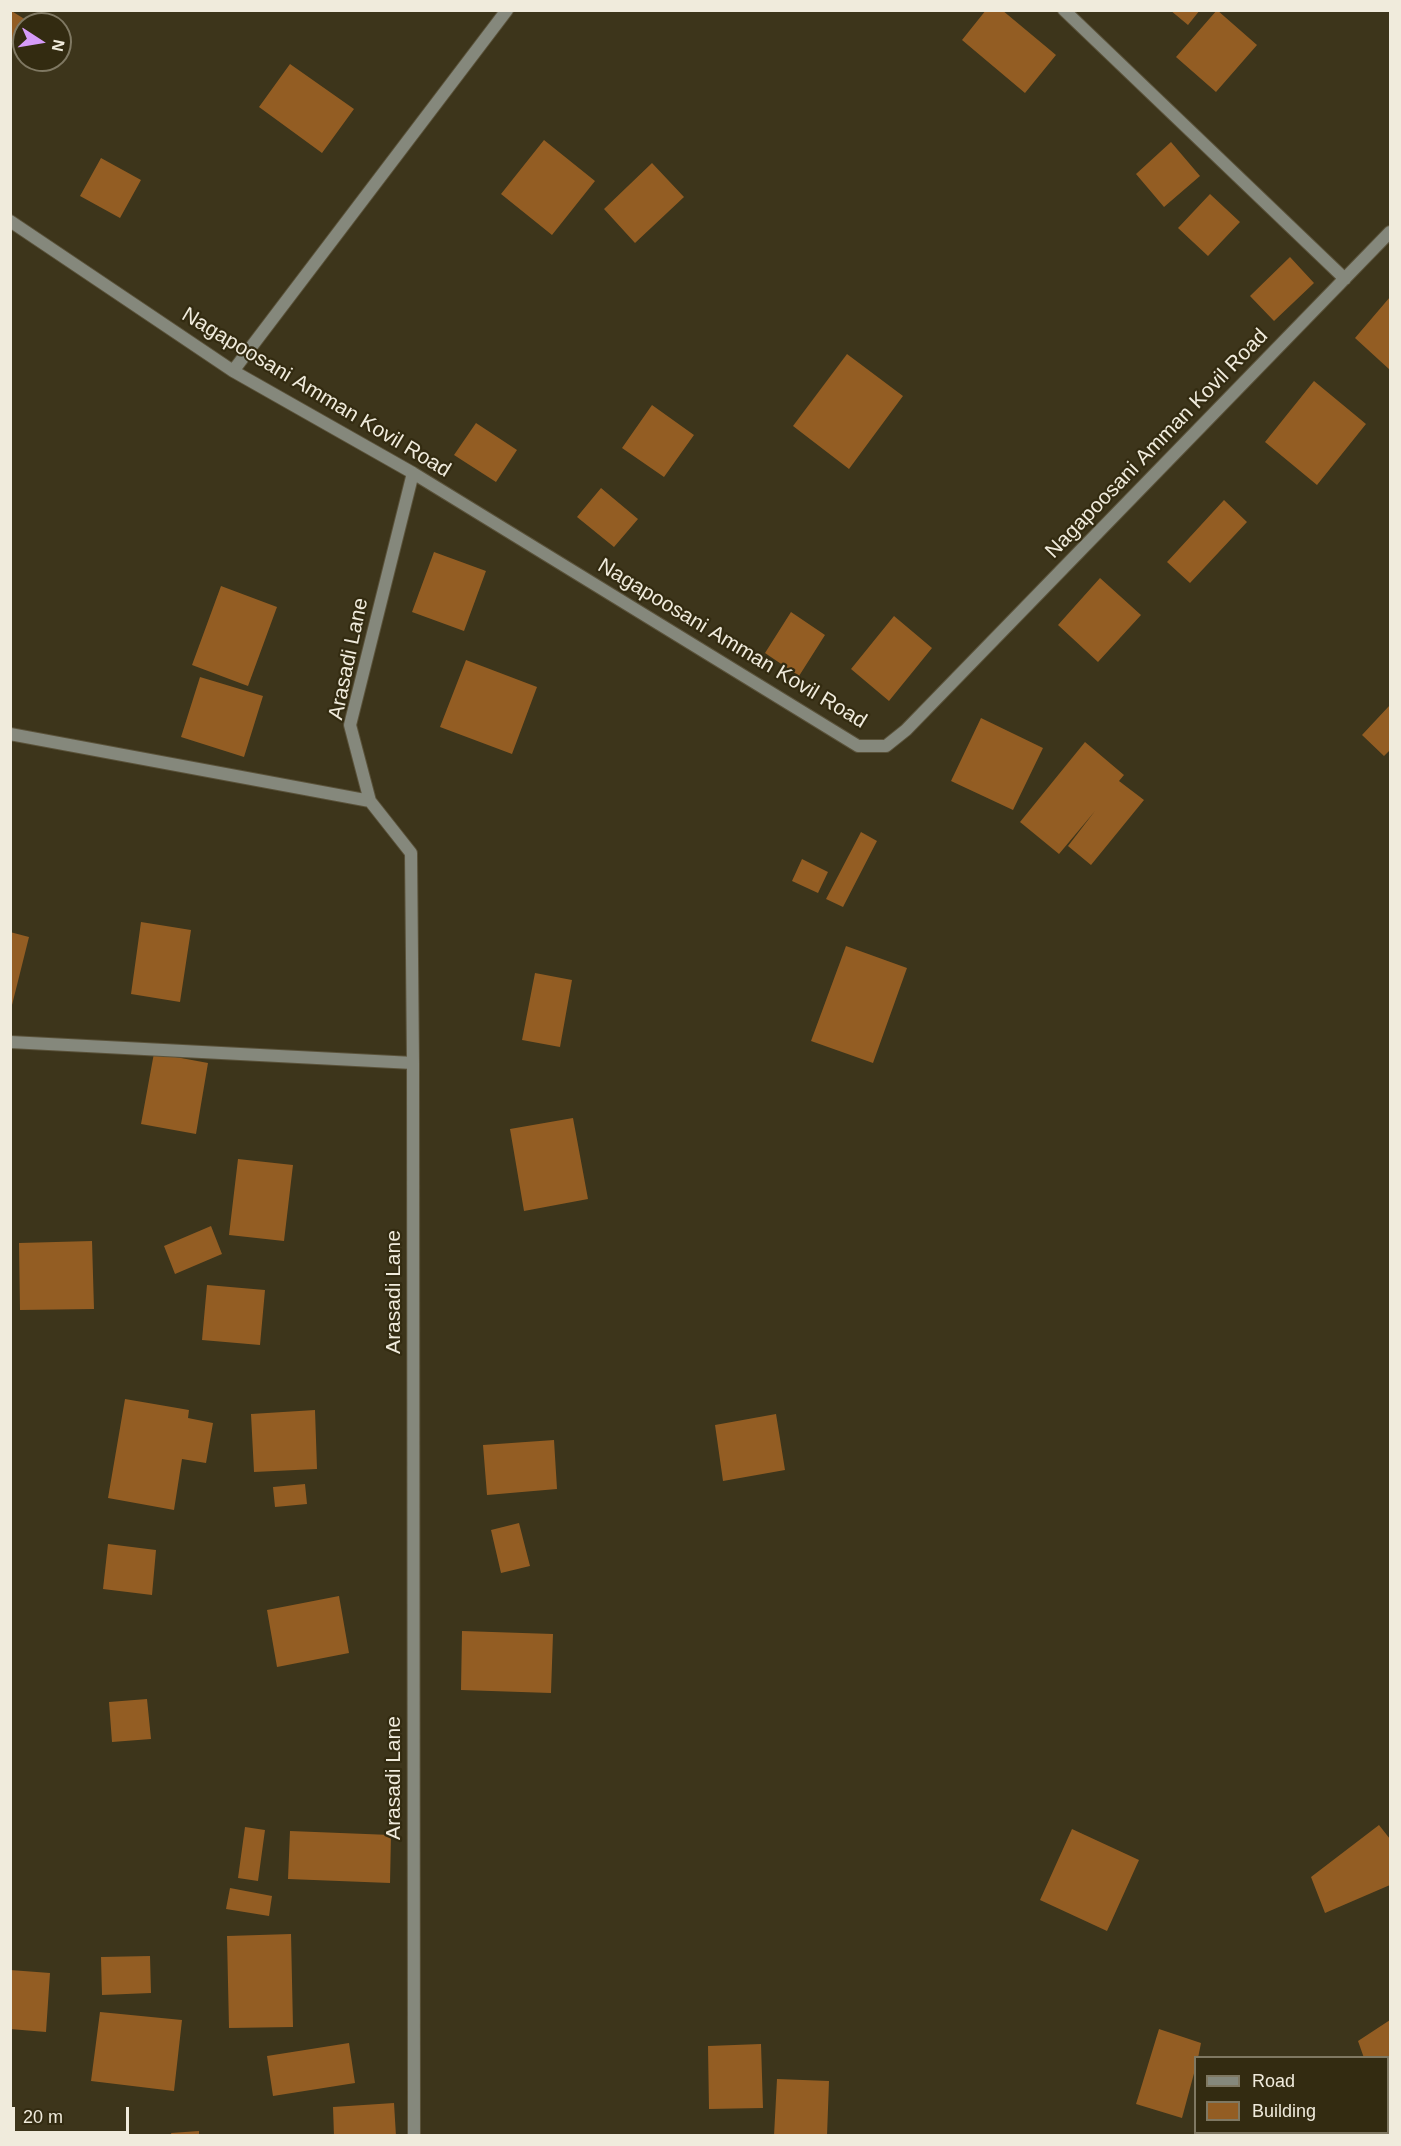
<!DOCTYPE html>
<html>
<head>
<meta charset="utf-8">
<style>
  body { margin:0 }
  #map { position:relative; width:1401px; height:2146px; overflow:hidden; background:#3d351b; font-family:Arial,sans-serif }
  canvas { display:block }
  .frame { position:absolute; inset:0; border:12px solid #f0ebdc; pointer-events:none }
  .legend { position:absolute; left:1194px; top:2056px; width:195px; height:78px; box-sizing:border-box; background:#332b11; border:2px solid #7f7862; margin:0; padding:8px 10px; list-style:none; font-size:18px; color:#f0ebdc }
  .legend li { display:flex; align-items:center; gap:12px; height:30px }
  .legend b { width:30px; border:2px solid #7f7862 }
  .north { position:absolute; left:12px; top:12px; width:60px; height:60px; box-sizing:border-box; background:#332b11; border:2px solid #7f7862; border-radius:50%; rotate:102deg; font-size:16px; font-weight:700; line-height:24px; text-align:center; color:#f0ebdc }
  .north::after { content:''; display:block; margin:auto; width:21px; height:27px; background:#d69bf9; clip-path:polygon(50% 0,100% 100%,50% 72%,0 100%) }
  .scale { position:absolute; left:12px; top:2107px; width:117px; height:27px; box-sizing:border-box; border:3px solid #f0ebdc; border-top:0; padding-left:8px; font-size:18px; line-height:21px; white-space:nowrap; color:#f0ebdc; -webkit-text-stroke:4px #332b11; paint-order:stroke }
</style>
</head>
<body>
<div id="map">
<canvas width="1401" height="2146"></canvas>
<div class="frame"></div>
<ul class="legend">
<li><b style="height:8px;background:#85887c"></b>Road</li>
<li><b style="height:16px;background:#935d23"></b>Building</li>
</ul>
<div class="north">N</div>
<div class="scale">20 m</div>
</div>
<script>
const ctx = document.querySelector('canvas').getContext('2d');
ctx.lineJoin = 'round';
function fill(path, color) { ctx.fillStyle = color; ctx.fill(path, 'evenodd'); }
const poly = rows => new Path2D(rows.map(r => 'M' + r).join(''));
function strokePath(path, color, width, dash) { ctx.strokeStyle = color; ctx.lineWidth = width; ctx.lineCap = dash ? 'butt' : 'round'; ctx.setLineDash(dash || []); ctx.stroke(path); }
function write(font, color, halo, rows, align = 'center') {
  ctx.font = font + ' Arial,sans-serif'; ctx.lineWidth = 4.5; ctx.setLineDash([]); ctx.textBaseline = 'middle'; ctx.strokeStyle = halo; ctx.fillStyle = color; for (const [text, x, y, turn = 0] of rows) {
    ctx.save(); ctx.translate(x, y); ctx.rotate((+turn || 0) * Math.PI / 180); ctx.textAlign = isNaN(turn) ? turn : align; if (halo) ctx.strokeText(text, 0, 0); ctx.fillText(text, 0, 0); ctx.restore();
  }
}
fill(poly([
  [10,10,26,20,10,44],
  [986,10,1002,10,1056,55,1025,93,962,40],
  [1170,10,1200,10,1188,25],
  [1217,10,1257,45,1216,92,1176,57],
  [290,64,354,109,322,153,259,107],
  [544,140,595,181,552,235,501,194],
  [1171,142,1200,176,1164,207,1136,174],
  [101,158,141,180,120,218,80,196],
  [652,163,684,197,635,243,604,209],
  [1210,194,1240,222,1208,256,1178,228],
  [1290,257,1314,283,1274,321,1250,296],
  [1390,297,1390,370,1355,338],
  [847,354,903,396,849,469,793,426],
  [1314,381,1366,424,1317,485,1265,442],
  [652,405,694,435,664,477,622,448],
  [476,423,517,450,496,482,454,455],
  [601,488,638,519,614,547,577,517],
  [1224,500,1247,522,1190,583,1167,562],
  [434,552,486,571,464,631,412,612],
  [1100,578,1141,615,1098,662,1058,625],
  [221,586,277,607,248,686,192,665],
  [791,612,825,635,799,676,765,653],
  [894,616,932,648,889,701,851,669],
  [466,660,537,687,512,754,440,727],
  [200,677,263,696,244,757,181,737],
  [1390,705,1390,750,1384,756,1362,735],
  [981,718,1043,748,1013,810,951,781],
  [1085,742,1124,775,1119,781,1144,800,1091,865,1068,846,1095,811,1059,854,1020,822],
  [861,832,877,841,843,907,826,899],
  [802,859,828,872,818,893,792,881],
  [141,922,191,930,180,1002,131,994],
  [10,932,29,937,11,1009,10,1009],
  [846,946,907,968,873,1063,811,1041],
  [535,973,572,980,560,1047,522,1040],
  [154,1053,208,1063,196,1134,141,1124],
  [573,1118,588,1199,524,1211,510,1129],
  [238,1159,293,1165,284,1241,229,1235],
  [211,1226,222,1254,175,1274,164,1246],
  [92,1241,94,1309,20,1310,19,1243],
  [207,1285,265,1290,260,1345,202,1340],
  [125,1399,189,1410,188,1418,213,1423,206,1463,182,1459,174,1510,108,1498],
  [315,1410,317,1469,254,1472,251,1414],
  [776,1414,785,1470,723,1481,715,1425],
  [554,1440,557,1489,487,1495,483,1445],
  [305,1484,307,1504,275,1507,273,1487],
  [519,1523,530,1566,501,1573,491,1530],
  [108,1544,156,1550,152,1595,103,1589],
  [339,1596,349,1653,277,1667,267,1610],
  [462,1631,553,1634,551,1693,461,1690],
  [147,1699,151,1739,112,1742,109,1702],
  [1379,1825,1390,1839,1390,1885,1325,1913,1311,1877],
  [245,1827,265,1830,258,1881,238,1878],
  [1072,1829,1139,1860,1107,1931,1040,1900],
  [290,1831,391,1835,390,1883,288,1879],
  [230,1888,272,1896,269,1916,226,1909],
  [291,1934,293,2027,229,2028,227,1936],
  [150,1956,151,1993,102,1995,101,1957],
  [10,1970,50,1973,46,2032,10,2029],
  [100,2012,182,2020,174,2091,91,2081],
  [1390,2020,1390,2076,1388,2073,1388,2058,1364,2058,1358,2041],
  [1159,2029,1201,2043,1198,2058,1196,2058,1196,2066,1182,2118,1136,2104],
  [349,2043,355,2083,273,2096,267,2056],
  [761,2044,763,2108,709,2109,708,2046],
  [777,2079,829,2081,827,2136,774,2136],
  [394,2103,396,2136,334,2136,333,2107],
  [199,2131,199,2136,172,2136,171,2133]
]), '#935d23');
const minor = poly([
  [1064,10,1345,279],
  [10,221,233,371,413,473,858,746,886,746,906,730,1390,232],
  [233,371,507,10],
  [413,473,350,725,370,801,411,853,413,1063,414,2136],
  [10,734,370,801],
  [10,1042,413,1063]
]);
strokePath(minor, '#5a523a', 14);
strokePath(minor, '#85887c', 12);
write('21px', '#f0ebdc', '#332b11', [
  ["Nagapoosani Amman Kovil Road",316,393,31],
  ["Nagapoosani Amman Kovil Road",1157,444,-46],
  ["Nagapoosani Amman Kovil Road",732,644,31],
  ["Arasadi Lane",349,659,-78],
  ["Arasadi Lane",394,1292,-90],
  ["Arasadi Lane",394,1778,-90]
]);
</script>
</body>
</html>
